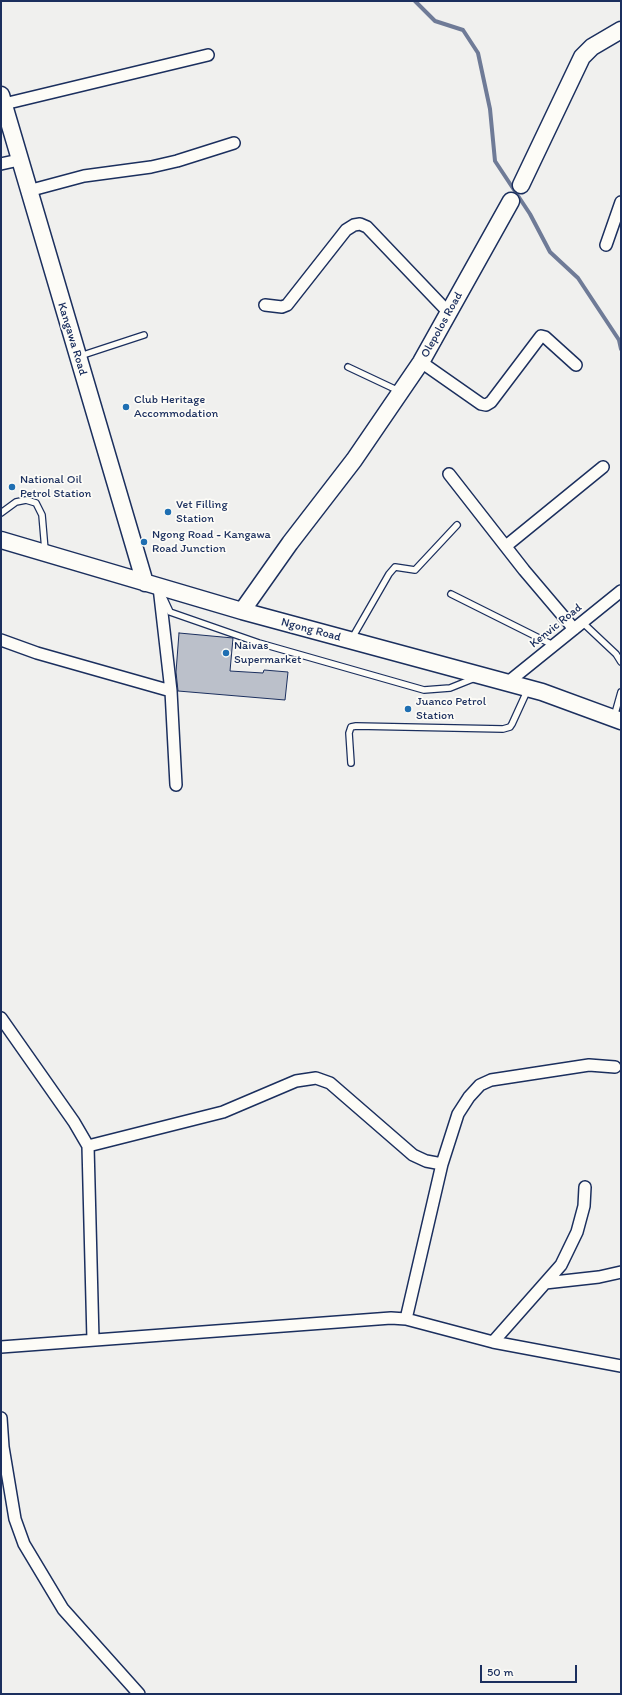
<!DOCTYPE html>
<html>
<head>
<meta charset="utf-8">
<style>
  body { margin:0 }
  #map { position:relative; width:622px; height:1695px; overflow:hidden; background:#f0f0ee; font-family:Itim,sans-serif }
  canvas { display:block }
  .frame { position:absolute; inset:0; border:2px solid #1b2f5e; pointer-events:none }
  .scale { position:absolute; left:480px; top:1665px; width:97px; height:18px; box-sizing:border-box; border:2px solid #1b2f5e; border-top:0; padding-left:5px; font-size:12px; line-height:14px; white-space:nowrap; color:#1b2f5e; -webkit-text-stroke:3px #fdfcf7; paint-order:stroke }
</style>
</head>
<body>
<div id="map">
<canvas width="622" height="1695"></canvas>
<div class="frame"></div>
<div class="scale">50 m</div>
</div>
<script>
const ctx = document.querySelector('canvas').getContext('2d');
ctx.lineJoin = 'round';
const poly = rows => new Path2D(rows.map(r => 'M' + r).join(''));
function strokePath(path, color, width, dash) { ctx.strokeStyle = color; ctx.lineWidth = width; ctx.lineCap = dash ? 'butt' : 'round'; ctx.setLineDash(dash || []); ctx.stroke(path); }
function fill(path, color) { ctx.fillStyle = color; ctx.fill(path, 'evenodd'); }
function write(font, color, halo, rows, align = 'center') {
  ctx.font = font + ' Itim,sans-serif'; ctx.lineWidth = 3.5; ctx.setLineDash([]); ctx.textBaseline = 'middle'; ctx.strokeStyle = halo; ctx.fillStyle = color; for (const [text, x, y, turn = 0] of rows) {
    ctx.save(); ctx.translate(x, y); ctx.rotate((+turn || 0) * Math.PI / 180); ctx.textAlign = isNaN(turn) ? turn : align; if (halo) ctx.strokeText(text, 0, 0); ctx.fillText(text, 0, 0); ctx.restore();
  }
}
strokePath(poly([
  [415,1,435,21,463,30,478,53,490,109,495,161,530,214,550,252,578,278,619,340,621,349]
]), '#6f7b97', 4);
const building = poly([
  [179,633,233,638,230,671,263,673,264,670,288,672,285,700,178,691,176,672,179,633]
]);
fill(building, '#bbc0ca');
strokePath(building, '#1b2f5e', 1);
const lane = poly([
  [80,356,144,335],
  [348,367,399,391],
  [1,513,16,502,26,500,36,503,42,515,45,550],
  [451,594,553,645],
  [164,599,170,612,259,643,424,690,450,688,475,678],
  [582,622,616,654,621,662],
  [351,640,389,574,395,567,415,570,457,525],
  [614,717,621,692],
  [351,763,349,733,351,727,356,726,503,729,510,727,512,724,528,689]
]);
const street = poly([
  [4,104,208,55],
  [1,164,19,160],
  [28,191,84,176,151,167,177,161,234,143],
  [606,245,621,202],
  [265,305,282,307,287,305,346,230,354,225,360,224,367,227,449,313],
  [421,362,481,404,486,405,491,402,541,336,545,337,576,365],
  [449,474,524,570,574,629],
  [506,546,603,467],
  [159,587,171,691,176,785],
  [1,640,37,653,171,691],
  [507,683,621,591],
  [1,1018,74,1122,88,1146,93,1340],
  [88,1146,223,1112,296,1081,316,1078,330,1083,413,1155,426,1161,442,1164],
  [545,1283,599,1277,621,1272],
  [406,1319,442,1164,458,1114,469,1097,480,1085,491,1080,589,1065,615,1067],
  [493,1342,561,1265,577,1232,584,1206,585,1187],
  [1,1347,391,1318,406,1319,493,1342,621,1366],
  [1,1418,3,1447,15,1519,24,1544,63,1609,139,1694]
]);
const secondary = poly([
  [1,95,145,583],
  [521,185,582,57,592,47,621,30],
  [1,540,242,611,542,692,621,721],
  [242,611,290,543,354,460,421,362,511,201]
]);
strokePath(lane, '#1b2f5e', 8);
strokePath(street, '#1b2f5e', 14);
strokePath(secondary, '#1b2f5e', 19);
strokePath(lane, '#fdfcf7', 5.5);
strokePath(street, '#fdfcf7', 11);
strokePath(secondary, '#fdfcf7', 16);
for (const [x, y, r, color] of [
  [126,407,4,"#1f6fb2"],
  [12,487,4,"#1f6fb2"],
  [168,512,4,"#1f6fb2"],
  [144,542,4,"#1f6fb2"],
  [226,653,4,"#1f6fb2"],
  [408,709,4,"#1f6fb2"]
]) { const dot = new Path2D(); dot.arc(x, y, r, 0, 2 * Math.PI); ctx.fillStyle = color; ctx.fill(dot); strokePath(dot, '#fdfcf7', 1.5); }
write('12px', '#1b2f5e', '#fdfcf7', [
  ["Olepolos Road",442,325,-61],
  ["Kangawa Road",72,339,73],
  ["Kenvic Road",556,626,-39],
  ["Ngong Road",311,630,15]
]);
write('12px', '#1b2f5e', '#fdfcf7', [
  ["Club Heritage",134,400],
  ["Accommodation",134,414],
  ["National Oil",20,480],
  ["Petrol Station",20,494],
  ["Vet Filling",176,505],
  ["Station",176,519],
  ["Ngong Road - Kangawa",152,535],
  ["Road Junction",152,549],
  ["Naivas",234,646],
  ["Supermarket",234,660],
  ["Juanco Petrol",416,702],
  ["Station",416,716]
], 'left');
</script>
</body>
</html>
